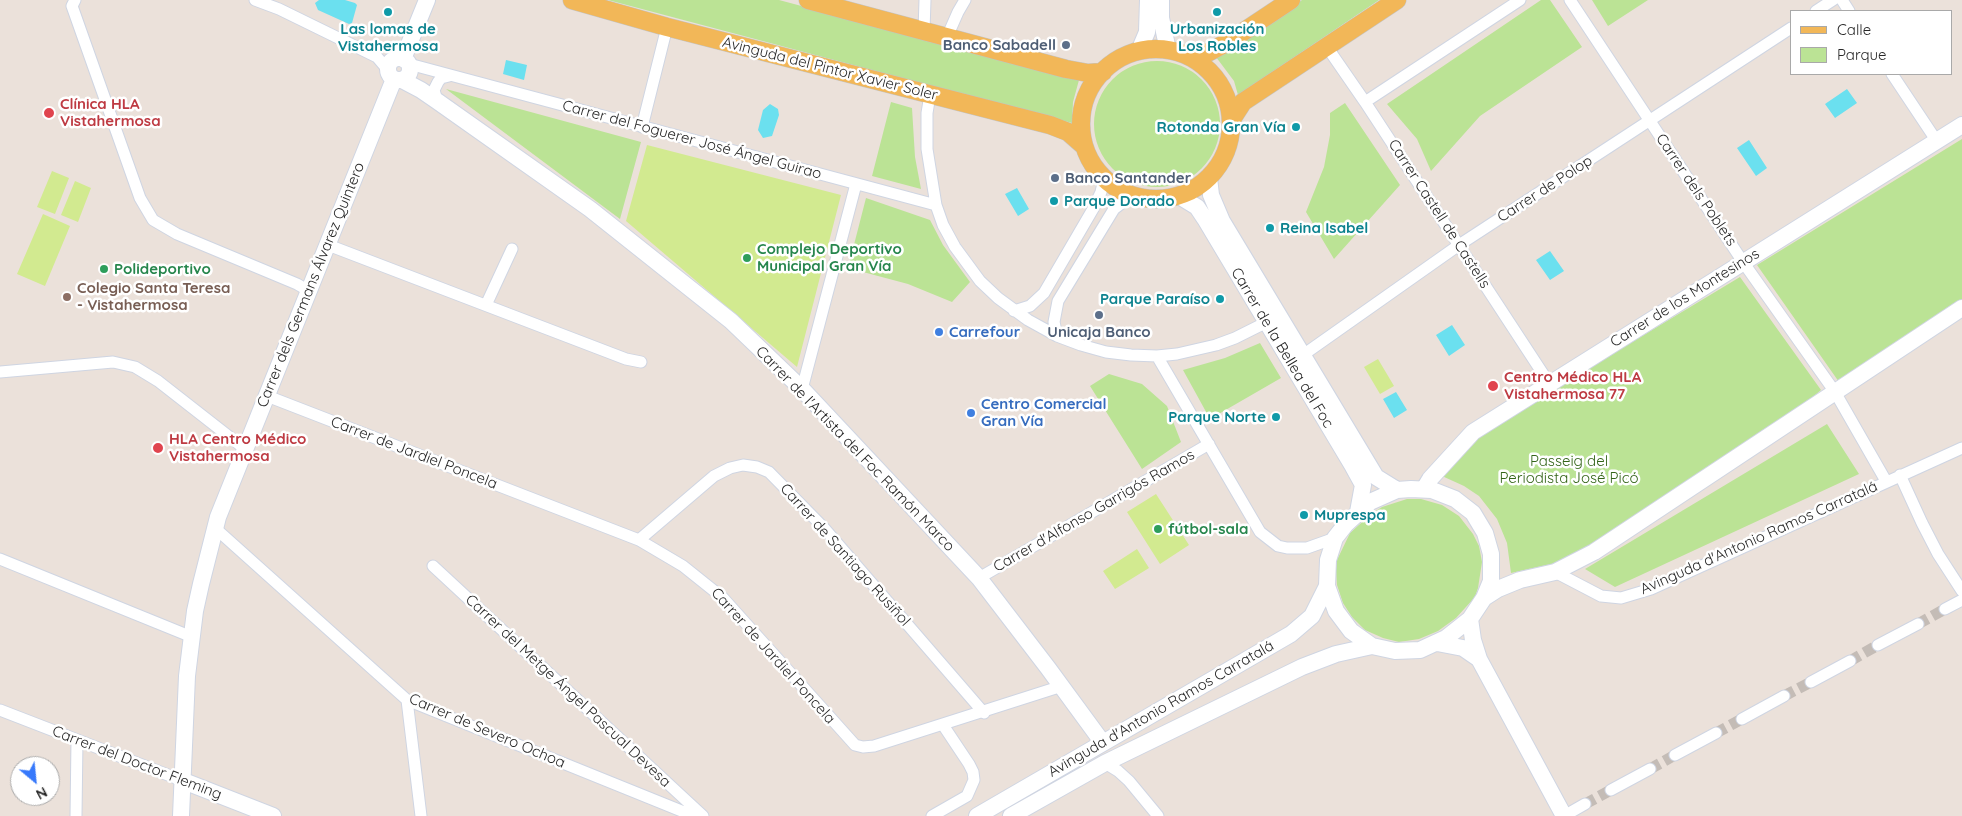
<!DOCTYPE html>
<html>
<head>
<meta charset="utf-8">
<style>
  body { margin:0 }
  #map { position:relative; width:1962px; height:816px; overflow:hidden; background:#ebe1da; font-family:Quicksand,sans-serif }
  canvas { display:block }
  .legend { position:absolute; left:1790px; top:10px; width:162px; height:65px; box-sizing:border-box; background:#fff; border:1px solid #a9a9a9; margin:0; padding:6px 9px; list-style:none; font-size:15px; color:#282828 }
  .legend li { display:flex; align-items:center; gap:10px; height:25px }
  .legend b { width:25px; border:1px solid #a9a9a9 }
  .north { position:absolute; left:10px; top:756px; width:50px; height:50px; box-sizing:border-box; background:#fff; border:1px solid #a9a9a9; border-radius:50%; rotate:152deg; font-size:14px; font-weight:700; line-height:20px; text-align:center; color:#282828 }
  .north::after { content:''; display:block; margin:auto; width:18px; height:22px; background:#3779fb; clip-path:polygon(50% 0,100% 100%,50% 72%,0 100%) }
</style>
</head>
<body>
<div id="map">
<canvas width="1962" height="816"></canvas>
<ul class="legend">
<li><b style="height:6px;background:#f2b758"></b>Calle</li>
<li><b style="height:14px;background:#bbe395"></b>Parque</li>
</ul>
<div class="north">N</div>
</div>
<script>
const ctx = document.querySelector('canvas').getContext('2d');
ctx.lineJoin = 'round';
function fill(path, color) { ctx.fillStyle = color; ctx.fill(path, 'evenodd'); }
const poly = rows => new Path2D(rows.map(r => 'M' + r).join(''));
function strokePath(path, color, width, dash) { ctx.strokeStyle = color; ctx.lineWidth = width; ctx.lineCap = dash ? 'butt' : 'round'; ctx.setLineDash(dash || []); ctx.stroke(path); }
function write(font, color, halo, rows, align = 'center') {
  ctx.font = font + ' Quicksand,sans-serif'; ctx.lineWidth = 5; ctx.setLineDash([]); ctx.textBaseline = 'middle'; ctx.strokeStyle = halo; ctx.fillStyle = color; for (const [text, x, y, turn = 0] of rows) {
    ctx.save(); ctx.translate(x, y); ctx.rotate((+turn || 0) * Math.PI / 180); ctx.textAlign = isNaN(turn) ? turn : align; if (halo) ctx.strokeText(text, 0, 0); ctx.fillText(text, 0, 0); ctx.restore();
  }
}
fill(poly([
  [608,0,779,0,1079,80,1073,102,1072,123],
  [1302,0,1379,0,1238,95,1234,81,1216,57],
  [1541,0,1550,0,1582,47,1480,116,1431,171,1417,139,1387,104],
  [1592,0,1648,0,1608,26],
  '1094 124a63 63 0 1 1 126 0a63 63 0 1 1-126 0Z',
  [446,89,641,142,620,219],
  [891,102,912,108,915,157,921,189,872,176],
  [1345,103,1400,185,1334,259,1306,212,1324,167,1330,135,1330,113],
  [1962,139,1962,300,1839,382,1757,265],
  [866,198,930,220,943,245,970,282,952,302,908,284,848,268],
  [1740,277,1821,390,1799,409,1597,543,1556,563,1511,573,1507,543,1497,519,1479,496,1464,486,1442,476,1481,433],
  [1260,343,1281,378,1210,419,1183,370,1225,358],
  [1109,374,1142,384,1167,406,1181,442,1142,469,1090,386],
  [1827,424,1859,474,1615,587,1585,569],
  [1407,499,1421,499,1442,505,1459,516,1473,534,1479,546,1482,562,1478,588,1475,597,1456,618,1438,631,1419,639,1399,642,1383,638,1365,630,1352,617,1343,603,1337,585,1336,571,1337,560,1350,533,1370,515,1382,507]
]), '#bbe395');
fill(poly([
  [647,145,841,195,797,367,626,221],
  [52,171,69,178,55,214,37,207],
  [75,181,91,188,78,222,61,215],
  [43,214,70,226,45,286,17,274],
  [1378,359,1394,386,1380,394,1364,367],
  [1156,494,1189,545,1160,564,1127,512],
  [1137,549,1149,568,1115,589,1103,571]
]), '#d2ea90');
fill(poly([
  [319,0,345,0,355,3,357,5,352,23,349,24,318,10,315,3],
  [506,60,527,65,524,80,503,74],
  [1847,89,1857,103,1835,118,1825,104],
  [770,104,778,109,779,115,772,136,763,138,758,130,763,110],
  [1749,140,1767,168,1756,176,1737,148],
  [1017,188,1029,209,1018,216,1005,194],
  [1550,251,1564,271,1550,280,1536,260],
  [1452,325,1465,345,1449,356,1436,335],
  [1396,392,1407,410,1394,418,1383,399]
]), '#6be0ef');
strokePath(poly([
  [1918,624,1945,609],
  [1850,661,1878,645],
  [1784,696,1811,682],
  [1716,733,1742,719],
  [1650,769,1675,755],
  [1585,804,1611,790]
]), '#c4bcb6', 11, [11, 5.5]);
const street = poly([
  [75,0,72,6,140,198,153,220,177,234,297,284,309,291],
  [255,0,279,9,377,57,388,70],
  [1570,0,1743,262,1835,392,1886,481],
  [1842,0,1849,11],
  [1816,11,1833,0],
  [924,31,925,0],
  [947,37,958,12,965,0],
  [1327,47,1365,102,1549,383],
  [409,64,936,205],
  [1892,74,1936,140],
  [930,95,927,113,927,149,936,205,943,225,955,247,980,281,998,298,1028,320,1057,336,1081,345,1106,352,1131,355,1157,356,1177,354,1216,345,1235,338,1267,322],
  [437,101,434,90,438,82,441,78,449,76],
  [1365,102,1520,0],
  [642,127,667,27],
  [328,245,626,359,641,362],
  [486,305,512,249],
  [1014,311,1030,306,1044,293,1093,209,1101,192,1104,179],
  [1057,336,1054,322,1058,301,1114,209,1132,195],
  [1303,355,1459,245,1791,28],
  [1157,356,1260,532,1278,546,1287,548,1307,548,1335,538],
  [0,372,113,362,135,367,158,381,245,449],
  [802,389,856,184],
  [267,396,639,540,683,566,723,598,855,745,863,747,874,746,1062,686],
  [1900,475,1922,523,1938,554,1962,591],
  [215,528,407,700,694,816],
  [639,540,714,476,730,468,743,465,757,467,769,472,824,528,984,713],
  [0,559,192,637],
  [433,566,703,816],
  [1555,572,1601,596,1621,598,1651,589,1962,448],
  [979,578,1209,444],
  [1945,609,1962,600],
  [1878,645,1918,624],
  [1811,682,1850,661],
  [407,700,421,816],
  [0,710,181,780],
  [1742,719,1784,696],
  [1675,755,1716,733],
  [1105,763,1118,771,1129,781,1158,816],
  [1611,790,1650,769],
  [76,816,77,740],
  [932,816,967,796,974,780,973,772,969,764,943,725],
  [1564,816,1585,804]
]);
const secondary = poly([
  [1161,0,1161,18,1168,50],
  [1139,51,1147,32,1148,0],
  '388 69a11 11 0 1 1 22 0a11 11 0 1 1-22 0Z',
  [403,59,427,0],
  [402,80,421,90,437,101,590,209,731,321,802,389,979,578,1048,668,1103,743],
  [1209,178,1211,195,1222,221,1376,477,1397,490],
  [1179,196,1197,207,1205,219,1352,465,1363,485,1358,512],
  [1411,489,1432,490,1455,499,1473,513,1485,533,1491,554,1491,581,1484,598,1470,619,1446,638,1420,650,1395,651,1372,646,1351,631,1336,611,1327,586,1328,560,1335,538,1346,524,1370,502,1397,490,1411,489],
  [1424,489,1430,479,1473,432,1962,125],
  [1484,598,1498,589,1520,580,1555,572,1594,552,1962,308],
  [1470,619,1473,640,1479,659,1564,816],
  [1437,643,1463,648,1479,659],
  [181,780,273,816],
  [181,816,187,676,195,611,201,584,218,517,394,79],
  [977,816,1291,634,1312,616,1327,586],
  [1011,816,1105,763,1302,667,1336,654,1372,646]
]);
const primary = poly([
  [572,0,667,27,1050,125,1068,132,1084,146],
  [808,0,1066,69,1088,73,1103,72],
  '1081 124a75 75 0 1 1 150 0a75 75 0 1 1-150 0Z',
  [1191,57,1209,52,1228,42,1291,0],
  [1232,119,1243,102,1397,0]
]);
strokePath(street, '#cfd5e2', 13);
strokePath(secondary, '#cfd5e2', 18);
strokePath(primary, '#c3c3c3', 19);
strokePath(street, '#fff', 11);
strokePath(secondary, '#fff', 16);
strokePath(primary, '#f2b758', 18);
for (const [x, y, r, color] of [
  [388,12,5,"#0f9aa8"],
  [1217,12,5,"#0f9aa8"],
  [1066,45,5,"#5c6f8a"],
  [49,113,6,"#e0444e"],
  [1296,127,5,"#0f9aa8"],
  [1055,178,5,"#5c6f8a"],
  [1054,201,5,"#0f9aa8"],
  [1270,228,5,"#0f9aa8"],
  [747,258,5,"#2e9e5b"],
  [104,269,5,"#2e9e5b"],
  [67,297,5,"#8d6e63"],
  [1220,299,5,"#0f9aa8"],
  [1099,315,5,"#5c6f8a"],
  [939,332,5,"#3f7fe0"],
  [1493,386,6,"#e0444e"],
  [971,413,5,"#3f7fe0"],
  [1276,417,5,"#0f9aa8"],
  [158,448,6,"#e0444e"],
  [1304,515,5,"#0f9aa8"],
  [1158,529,5,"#2e9e5b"]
]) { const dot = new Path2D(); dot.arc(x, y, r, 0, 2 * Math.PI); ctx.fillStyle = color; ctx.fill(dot); strokePath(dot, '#fff', 2); }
write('bold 15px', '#0d838f', '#fff', [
  ["Las lomas de",388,29,"center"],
  ["Vistahermosa",388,46,"center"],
  ["Urbanización",1217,29,"center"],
  ["Los Robles",1217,46,"center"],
  ["Rotonda Gran Vía",1286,127],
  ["Parque Dorado",1064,201,"left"],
  ["Reina Isabel",1280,228,"left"],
  ["Parque Paraíso",1210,299],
  ["Parque Norte",1266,417],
  ["Muprespa",1314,515,"left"]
], 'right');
write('bold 15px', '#4e5e75', '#fff', [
  ["Banco Sabadell",1056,45],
  ["Banco Santander",1065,178,"left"],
  ["Unicaja Banco",1099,332,"center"]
], 'right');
write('15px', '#282828', '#fff', [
  ["Avinguda del Pintor Xavier Soler",830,69,14],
  ["Carrer del Foguerer José Ángel Guirao",692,140,15],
  ["Carrer de Polop",1545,189,-33],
  ["Carrer dels Poblets",1696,190,56],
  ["Carrer Castell de Castells",1439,214,57],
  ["Carrer dels Germans Álvarez Quintero",311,285,-68],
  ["Carrer de los Montesinos",1685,298,-32],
  ["Carrer de la Bellea del Foc",1282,348,59],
  ["Carrer de l'Artista del Foc Ramón Marco",855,449,46],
  ["Carrer de Jardiel Poncela",414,453,21],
  ["Carrer d'Alfonso Garrigós Ramos",1094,511,-30],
  ["Avinguda d'Antonio Ramos Carratalá",1759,538,-24],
  ["Carrer de Santiago Rusiñol",845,555,48],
  ["Carrer de Jardiel Poncela",773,656,48],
  ["Carrer del Metge Ángel Pascual Devesa",568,691,43],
  ["Avinguda d'Antonio Ramos Carratalá",1161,709,-30],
  ["Carrer de Severo Ochoa",487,731,23],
  ["Carrer del Doctor Fleming",137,763,21]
]);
write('bold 15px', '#be3a42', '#fff', [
  ["Clínica HLA",60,104],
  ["Vistahermosa",60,121],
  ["Centro Médico HLA",1504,377],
  ["Vistahermosa 77",1504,394],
  ["HLA Centro Médico",169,439],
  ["Vistahermosa",169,456]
], 'left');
write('bold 15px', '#27864d', '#fff', [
  ["Complejo Deportivo",757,249],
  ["Municipal Gran Vía",757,266],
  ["Polideportivo",114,269],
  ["fútbol-sala",1168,529]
], 'left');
write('bold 15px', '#785e54', '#fff', [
  ["Colegio Santa Teresa",77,288],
  ["- Vistahermosa",77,305]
], 'left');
write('bold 15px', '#366cbe', '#fff', [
  ["Carrefour",949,332],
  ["Centro Comercial",981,404],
  ["Gran Vía",981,421]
], 'left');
write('15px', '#346519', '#fff', [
  ["Passeig del",1569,461],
  ["Periodista José Picó",1569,478]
]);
</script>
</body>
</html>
